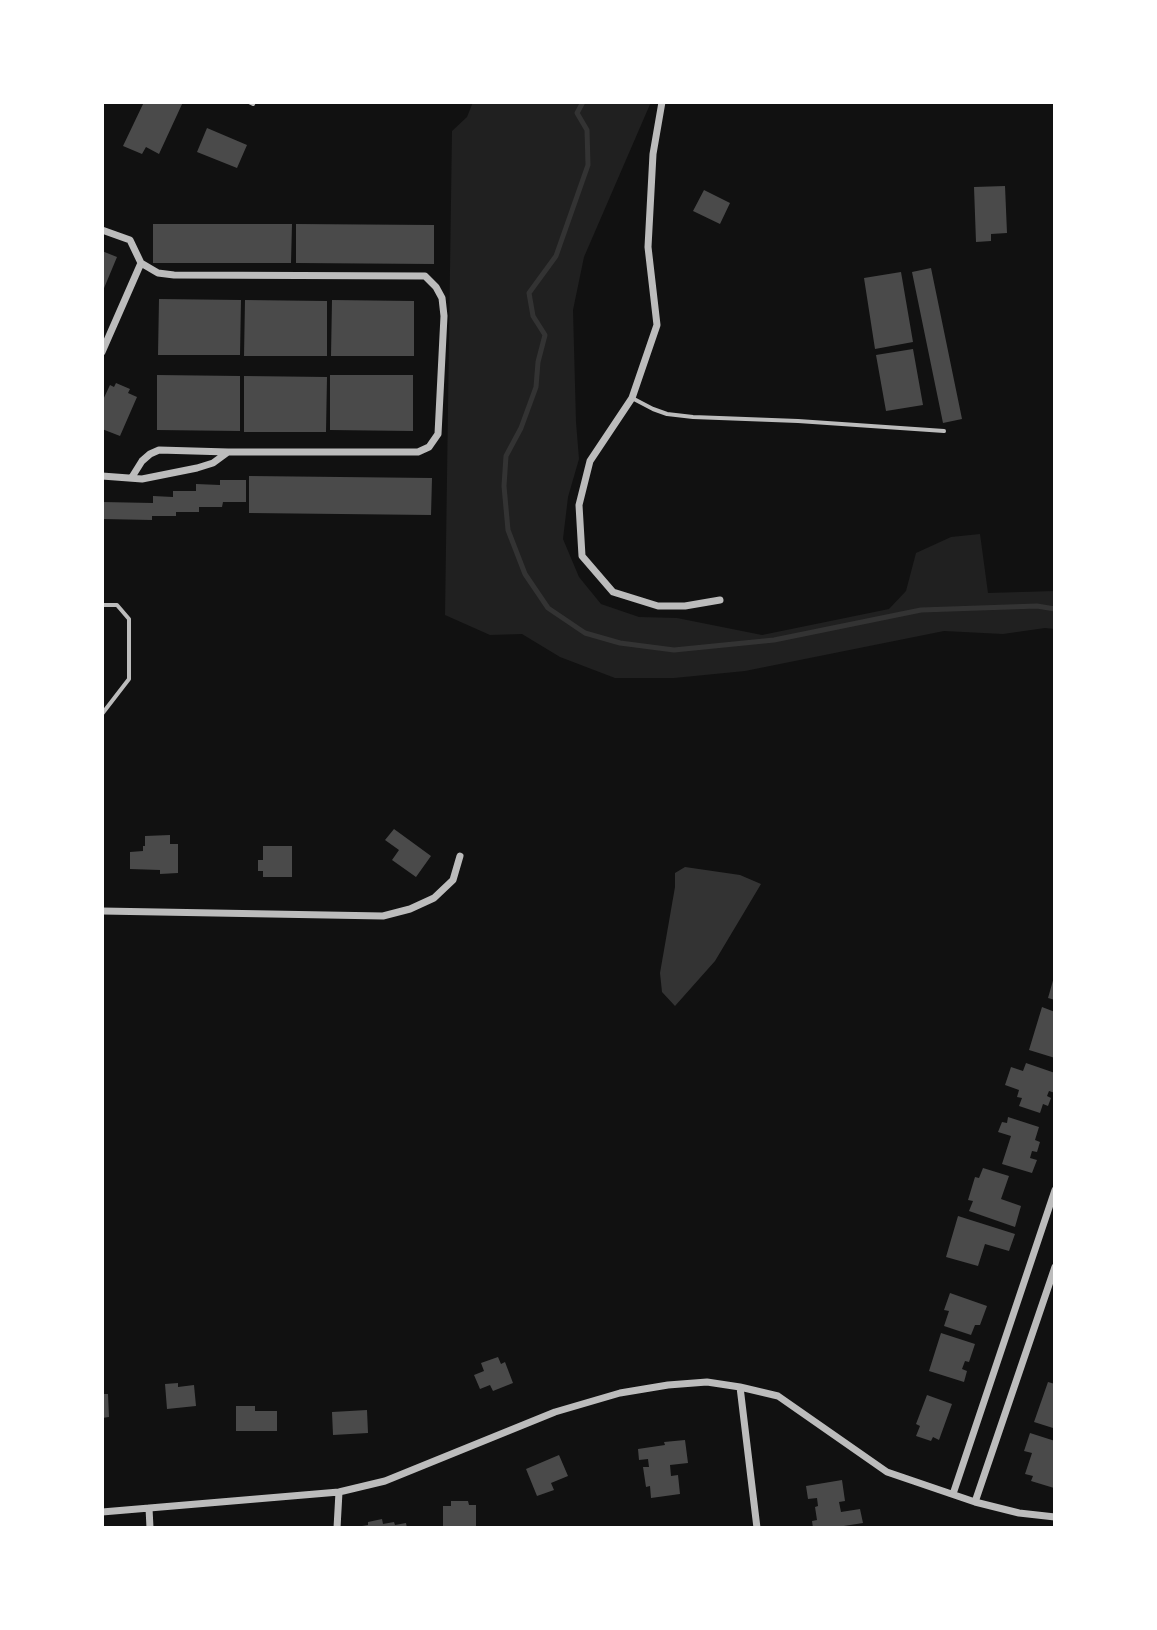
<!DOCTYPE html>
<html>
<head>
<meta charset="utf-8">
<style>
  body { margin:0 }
  #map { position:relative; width:1157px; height:1630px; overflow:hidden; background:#111; font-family:Raleway,sans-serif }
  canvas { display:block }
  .frame { position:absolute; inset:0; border:104px solid #fff; pointer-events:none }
</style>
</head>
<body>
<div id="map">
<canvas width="1157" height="1630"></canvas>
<div class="frame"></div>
</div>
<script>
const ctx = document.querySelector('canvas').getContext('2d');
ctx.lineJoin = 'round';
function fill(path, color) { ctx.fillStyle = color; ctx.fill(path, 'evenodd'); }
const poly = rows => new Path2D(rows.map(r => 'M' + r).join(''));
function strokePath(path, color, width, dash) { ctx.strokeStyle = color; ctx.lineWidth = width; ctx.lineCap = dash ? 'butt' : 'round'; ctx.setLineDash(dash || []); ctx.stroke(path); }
fill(poly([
  [473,102,651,102,584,257,573,310,576,422,579,459,568,497,563,539,579,577,601,604,639,617,677,618,762,635,889,609,906,591,916,553,951,537,980,534,988,593,1055,591,1055,629,1045,628,1003,634,944,631,745,671,674,678,615,678,560,657,522,634,490,635,445,615,452,131,467,117]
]), '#202020');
fill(poly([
  [685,867,740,875,761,884,715,961,675,1006,662,992,660,973,675,887,675,873]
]), '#333');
strokePath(poly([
  [583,102,577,113,587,130,588,165,556,256,529,293,533,316,545,335,538,362,536,387,521,428,506,456,504,486,508,530,525,574,548,608,585,633,620,643,674,650,774,640,921,610,1037,606,1055,609]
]), '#333', 5);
fill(poly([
  [144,102,183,102,159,154,146,147,142,154,123,146],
  [207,128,247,145,237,168,197,152],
  [1005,186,1007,233,991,234,991,241,976,242,974,187],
  [704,190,730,203,720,224,693,211],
  [153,224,292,224,291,263,153,263],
  [296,224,434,225,434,264,296,263],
  [102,251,117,257,102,293],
  [931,268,962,419,943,423,912,272],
  [901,272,913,342,875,349,864,278],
  [159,299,241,300,240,355,158,355],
  [245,300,327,301,327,356,244,356],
  [332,300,414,301,414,356,331,356],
  [913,349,923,405,886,411,876,355],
  [157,375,240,376,240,431,157,430],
  [330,375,413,375,413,431,330,430],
  [244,376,327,377,326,432,244,432],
  [116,383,130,389,128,393,137,397,120,436,102,429,102,402,110,385,114,387],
  [249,476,432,478,431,515,249,513],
  [220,480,246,480,246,502,223,502,222,507,199,507,199,512,176,512,176,516,152,516,152,520,102,519,102,502,153,503,153,496,173,497,173,491,196,491,196,484,220,485],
  [394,829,431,856,416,877,392,860,399,850,385,840],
  [170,835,170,844,178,844,178,873,160,874,160,870,130,869,130,852,143,851,143,846,145,846,145,836],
  [263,846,292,846,292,877,263,877,263,871,258,871,258,860,263,860],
  [1054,977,1055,977,1055,1000,1048,998],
  [1042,1007,1055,1012,1055,1058,1029,1050],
  [1026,1063,1055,1073,1055,1093,1049,1091,1047,1096,1051,1098,1048,1106,1043,1104,1040,1113,1019,1106,1022,1098,1017,1097,1019,1090,1005,1085,1011,1067,1023,1071],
  [1008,1117,1039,1127,1035,1140,1040,1142,1037,1152,1032,1151,1030,1158,1037,1160,1032,1173,1002,1164,1011,1136,998,1132,1002,1122,1007,1123],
  [983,1168,1009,1176,1001,1199,1021,1206,1015,1227,969,1211,973,1201,968,1200,975,1177,979,1178],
  [958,1216,1015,1234,1009,1251,985,1244,978,1266,946,1257],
  [950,1293,987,1306,980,1325,975,1325,971,1335,944,1326,949,1311,944,1310],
  [941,1333,975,1344,969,1362,965,1361,962,1369,967,1371,964,1382,929,1371],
  [498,1357,501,1364,505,1362,513,1383,493,1391,490,1385,480,1389,474,1375,484,1371,481,1363],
  [1048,1382,1055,1384,1055,1424,1053,1428,1034,1422],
  [178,1383,178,1387,194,1385,196,1406,167,1409,165,1384],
  [102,1394,108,1394,109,1417,102,1418],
  [927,1395,952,1404,939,1440,933,1437,931,1441,916,1436,920,1426,916,1424],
  [236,1406,255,1406,255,1411,277,1411,277,1431,236,1431],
  [367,1410,368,1433,333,1435,332,1412],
  [1030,1433,1055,1441,1054,1488,1031,1481,1033,1476,1025,1474,1032,1453,1024,1451],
  [685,1440,688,1463,670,1465,671,1476,678,1475,680,1494,651,1498,650,1486,646,1487,643,1467,649,1467,648,1459,639,1460,638,1449,665,1445,664,1442],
  [559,1455,568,1476,551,1483,554,1490,537,1496,526,1469],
  [842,1480,845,1501,839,1502,841,1512,860,1509,863,1523,831,1528,813,1528,812,1521,817,1520,815,1507,818,1506,817,1498,808,1499,806,1486],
  [451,1501,468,1501,469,1505,476,1505,476,1526,443,1528,443,1506,451,1506],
  [382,1519,383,1524,394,1522,395,1525,406,1523,407,1528,362,1528,362,1526,368,1525,368,1522]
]), '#4a4a4a');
strokePath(poly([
  [249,102,253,104,254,102],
  [632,398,653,409,667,414,693,417,798,421,944,431],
  [102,605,117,605,129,619,129,679,102,714]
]), '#bcbcbc', 4);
strokePath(poly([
  [662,102,653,154,648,247,657,325,632,398,590,461,579,505,582,556,613,592,658,606,685,606,720,600],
  [102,230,130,240,141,263,102,352],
  [102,476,142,479,197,468,213,463,228,452,418,452,429,447,438,434,444,316,442,298,436,287,425,276,174,275,158,273,141,263],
  [132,477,142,461,150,454,159,450,228,452],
  [102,911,383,916,410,909,434,898,453,880,460,856],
  [740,1387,757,1528],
  [953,1494,1055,1190],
  [975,1502,1055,1267],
  [149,1508,150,1528],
  [102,1512,339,1492,385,1481,555,1412,620,1393,668,1385,707,1382,740,1387,778,1396,887,1472,975,1502,1019,1513,1055,1517],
  [337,1528,339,1492]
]), '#bcbcbc', 7);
</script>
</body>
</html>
